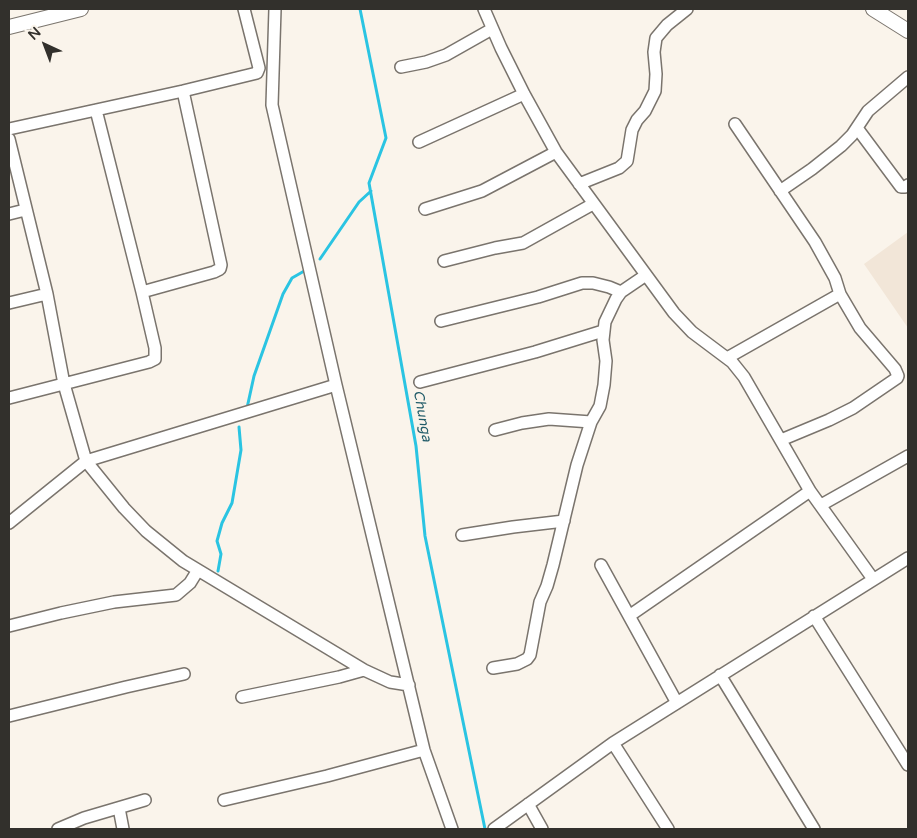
<!DOCTYPE html>
<html>
<head>
<meta charset="utf-8">
<style>
  body { margin:0 }
  #map { position:relative; width:917px; height:838px; overflow:hidden; background:#faf4eb; font-family:"Varela Round",sans-serif }
  canvas { display:block }
  .frame { position:absolute; inset:0; border:10px solid #32302c; pointer-events:none }
  .north { position:absolute; left:20px; top:20px; width:50px; height:50px; -webkit-text-stroke:4px #faf4eb; paint-order:stroke; rotate:317deg; font-size:14px; font-weight:700; line-height:20px; text-align:center; color:#32302c }
  .north::after { content:''; display:block; margin:auto; width:18px; height:22px; background:#32302c; clip-path:polygon(50% 0,100% 100%,50% 72%,0 100%) }
</style>
</head>
<body>
<div id="map">
<canvas width="917" height="838"></canvas>
<div class="frame"></div>
<div class="north">N</div>
</div>
<script>
const ctx = document.querySelector('canvas').getContext('2d');
ctx.lineJoin = 'round';
function fill(path, color) { ctx.fillStyle = color; ctx.fill(path, 'evenodd'); }
const poly = rows => new Path2D(rows.map(r => 'M' + r).join(''));
function strokePath(path, color, width, dash) { ctx.strokeStyle = color; ctx.lineWidth = width; ctx.lineCap = dash ? 'butt' : 'round'; ctx.setLineDash(dash || []); ctx.stroke(path); }
function write(font, color, halo, rows, align = 'center') {
  ctx.font = font + ' "Varela Round",sans-serif'; ctx.lineWidth = 4; ctx.setLineDash([]); ctx.textBaseline = 'middle'; ctx.strokeStyle = halo; ctx.fillStyle = color; for (const [text, x, y, turn = 0] of rows) {
    ctx.save(); ctx.translate(x, y); ctx.rotate((+turn || 0) * Math.PI / 180); ctx.textAlign = isNaN(turn) ? turn : align; if (halo) ctx.strokeText(text, 0, 0); ctx.fillText(text, 0, 0); ctx.restore();
  }
}
fill(poly([
  [908,232,908,328,864,264]
]), '#f2e6d8');
strokePath(poly([
  [360,9,386,138,369,183,416,446,425,536,485,829],
  [320,259,359,202,371,191],
  [247,408,254,376,283,294,292,278,306,270],
  [218,571,221,554,217,541,222,523,232,503,241,450,239,427]
]), '#2ac4e2', 3);
const minor = poly([
  [275,9,272,105,336,385,424,750,452,829],
  [484,9,501,48,524,94,556,152,674,313,692,332,732,362,744,377,810,491],
  [401,67,426,62,446,55,492,29],
  [735,124,815,242,835,278,840,294,860,328,895,369,898,376,897,378,853,408,829,420,781,440],
  [857,128,901,187,905,187,908,185],
  [9,129,183,91,257,73,259,68,244,9],
  [9,139,47,294,64,384,86,461,124,508,146,531,183,561,364,670,390,682,409,685],
  [419,142,524,94],
  [579,184,619,168,627,161,632,130,637,120,645,111,655,91,656,74,654,52,656,38,667,25,687,9],
  [780,191,812,169,841,146,852,135,868,111,908,77],
  [425,209,482,191,556,152],
  [9,214,25,210],
  [444,261,495,248,523,243,593,204],
  [142,292,214,272,220,269,221,265,183,91],
  [9,303,47,294],
  [441,321,538,297,582,283,593,283,609,287,621,292],
  [727,358,840,294],
  [420,382,535,352,603,331],
  [9,398,149,362,155,359,155,348,142,292,96,110],
  [495,430,522,423,549,419,591,422],
  [821,505,908,456],
  [9,523,86,461,336,385],
  [462,535,513,527,564,521],
  [601,565,677,703],
  [629,616,810,491,873,579],
  [814,616,908,765],
  [9,626,61,613,114,602,176,595,190,583,198,570],
  [493,668,517,664,527,659,530,655,540,602,547,586,553,565,577,465,591,422,600,406,604,385,606,361,603,340,605,322,616,299,621,292,646,275],
  [720,675,814,829],
  [242,697,339,677,364,670],
  [9,716,126,687,184,674],
  [613,743,668,829],
  [224,800,327,776,424,750],
  [528,804,542,829],
  [119,808,123,829],
  [58,829,84,818,145,800],
  [494,829,613,743,908,558]
]);
const tertiary = poly([
  [873,9,908,31],
  [9,27,81,9]
]);
strokePath(minor, '#7a746d', 14);
strokePath(tertiary, '#7a746d', 16);
strokePath(minor, '#fff', 11);
strokePath(tertiary, '#fff', 14);
write('italic 14px', '#225c69', '#faf4eb', [
  ["Chunga",422,416,80]
]);
</script>
</body>
</html>
